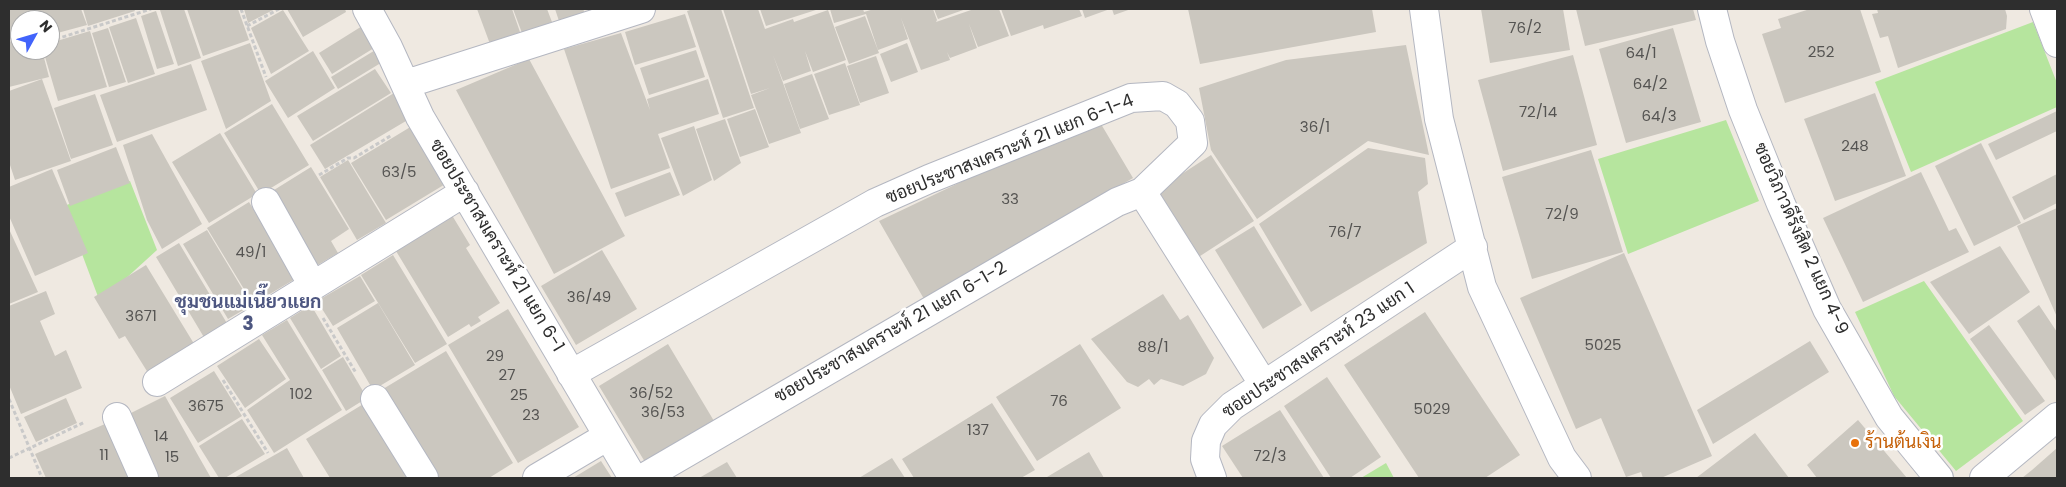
<!DOCTYPE html>
<html>
<head>
<meta charset="utf-8">
<style>
  body { margin:0 }
  #map { position:relative; width:2066px; height:487px; overflow:hidden; background:#efe9e1; font-family:Poppins,sans-serif }
  canvas { display:block }
  .frame { position:absolute; inset:0; border:10px solid #2e2e2e; pointer-events:none }
  .north { position:absolute; left:10px; top:10px; width:50px; height:50px; box-sizing:border-box; background:#fff; border:1px solid #ababab; border-radius:50%; rotate:51deg; font-size:14px; font-weight:700; line-height:20px; text-align:center; color:#2e2e2e }
  .north::after { content:''; display:block; margin:auto; width:18px; height:22px; background:#4264fb; clip-path:polygon(50% 0,100% 100%,50% 72%,0 100%) }
</style>
</head>
<body>
<div id="map">
<canvas width="2066" height="487"></canvas>
<div class="frame"></div>
<div class="north">N</div>
</div>
<script>
const ctx = document.querySelector('canvas').getContext('2d');
ctx.lineJoin = 'round';
function fill(path, color) { ctx.fillStyle = color; ctx.fill(path, 'evenodd'); }
const poly = rows => new Path2D(rows.map(r => 'M' + r).join(''));
function strokePath(path, color, width, dash) { ctx.strokeStyle = color; ctx.lineWidth = width; ctx.lineCap = dash ? 'butt' : 'round'; ctx.setLineDash(dash || []); ctx.stroke(path); }
function write(font, color, halo, rows, align = 'center') {
  ctx.font = font + ' Poppins,Sarabun,sans-serif'; ctx.lineWidth = 5; ctx.setLineDash([]); ctx.textBaseline = 'middle'; ctx.strokeStyle = halo; ctx.fillStyle = color; for (const [text, x, y, turn = 0] of rows) {
    ctx.save(); ctx.translate(x, y); ctx.rotate((+turn || 0) * Math.PI / 180); ctx.textAlign = isNaN(turn) ? turn : align; if (halo) ctx.strokeText(text, 0, 0); ctx.fillText(text, 0, 0); ctx.restore();
  }
}
fill(poly([
  [2033,22,2057,83,2057,107,1911,172,1875,82],
  [1726,120,1759,201,1628,254,1598,159],
  [130,181,157,250,100,302,64,206],
  [1924,281,2023,421,1956,471,1894,396,1855,312],
  [1386,463,1394,478,1361,478]
]), '#b6e59e');
fill(poly([
  [9,9,35,9,37,20,20,20,20,37,9,39],
  [36,9,81,9,87,25,50,35,50,20,38,20],
  [83,9,134,9,135,11,88,26],
  [163,9,184,9,201,58,178,66,160,10],
  [187,9,238,9,249,40,203,56],
  [244,9,275,9,248,23],
  [287,9,345,9,346,12,303,37],
  [477,9,512,9,520,32,490,44],
  [513,9,547,9,552,22,522,33],
  [555,9,583,9,586,15,560,24],
  [693,9,721,9,754,108,723,118,687,11],
  [723,9,758,9,765,29,793,19,794,22,828,10,846,60,813,72,805,51,811,71,783,81,773,55,801,133,769,144,751,95,770,88,751,94],
  [760,9,819,9,766,26],
  [830,9,863,9,864,12,874,9,933,9,937,20,936,22,974,9,999,9,1009,36,978,47,969,24,977,48,950,58,947,52,950,60,921,70,901,18,908,39,878,50,866,14,834,23],
  [934,9,966,9,938,19],
  [1001,9,1079,9,1082,16,1044,29,1043,25,1011,36],
  [1082,9,1110,9,1085,18],
  [1112,9,1131,9,1114,15],
  [1188,9,1372,9,1376,32,1200,64],
  [1481,9,1563,9,1570,50,1490,63],
  [1576,9,1693,9,1696,20,1585,46],
  [1810,9,1860,9,1881,72,1785,103,1762,34,1781,28,1778,19],
  [1877,9,2005,9,2007,16,2006,29,1898,68,1888,36,1880,38,1872,14,1878,13],
  [283,10,309,51,271,74,251,28],
  [156,11,174,64,157,69,141,16],
  [685,14,696,47,635,65,625,32],
  [865,16,879,53,849,64,835,27],
  [136,18,155,74,128,83,109,27],
  [367,23,374,48,332,74,319,53],
  [108,28,126,82,109,87,92,33],
  [1673,28,1701,122,1626,143,1599,49],
  [90,31,107,87,58,101,43,50,50,50,50,43],
  [621,33,650,110,647,99,708,79,719,114,658,134,670,168,611,189,564,49],
  [20,39,20,50,42,50,49,77,9,87,9,42],
  [250,43,271,101,226,129,201,61],
  [907,43,918,72,891,82,880,54],
  [1406,45,1429,155,1368,141,1257,219,1211,150,1199,88,1286,60],
  [377,49,384,61,338,89,331,77],
  [696,50,705,77,649,95,640,68],
  [313,51,335,88,288,118,265,81],
  [1573,55,1597,145,1503,171,1478,80],
  [876,56,889,93,860,103,847,66],
  [529,59,625,236,554,274,456,90],
  [845,63,860,105,829,115,814,74],
  [191,64,207,110,117,142,100,95],
  [375,69,391,93,313,141,297,116],
  [812,74,829,119,800,129,784,84],
  [42,79,71,161,15,180,9,162,9,91],
  [394,93,411,118,325,169,310,145],
  [1875,93,1906,176,1835,201,1804,119],
  [95,94,113,145,71,159,54,108],
  [272,104,309,165,261,194,224,133],
  [755,109,769,147,740,157,727,119],
  [2057,111,2057,131,1996,160,1988,144],
  [725,119,741,163,714,181,696,129],
  [1089,121,1101,124,1133,178,924,299,879,221],
  [412,126,447,183,386,220,351,163],
  [694,126,712,180,683,196,661,138],
  [220,133,257,194,209,223,172,162],
  [152,134,202,224,162,249,147,220,123,145],
  [1981,143,2021,223,1974,246,1935,166],
  [116,147,130,183,70,206,57,170],
  [1368,148,1425,158,1428,184,1418,192,1427,243,1311,312,1259,224],
  [1591,150,1623,252,1532,279,1502,177],
  [1211,155,1254,221,1194,260,1151,194],
  [348,160,386,223,357,240,320,177],
  [311,167,349,229,331,241,338,253,311,269,266,195],
  [52,169,88,253,35,276,9,216,9,187],
  [670,172,680,195,625,217,615,193],
  [1921,172,1949,231,1956,228,1969,252,1863,302,1823,218],
  [2057,174,2057,203,2024,220,2012,197],
  [249,202,295,279,253,304,207,228],
  [2057,208,2057,317,2017,226],
  [450,212,470,245,466,248,500,303,478,317,481,321,471,327,469,324,448,337,396,251,417,238,414,234],
  [1254,226,1302,305,1263,329,1215,250],
  [9,229,38,292,9,304],
  [207,230,252,305,228,319,183,244],
  [179,243,228,325,205,339,156,257],
  [2000,246,2030,292,1969,334,1930,282],
  [602,250,637,309,576,345,541,286],
  [1624,253,1712,456,1661,478,1643,478,1641,472,1626,477,1601,418,1576,429,1520,298],
  [393,255,447,344,415,363,361,275],
  [146,265,196,347,150,376,125,336,119,339,94,297],
  [360,276,375,301,333,326,317,301],
  [46,291,55,314,40,321,55,356,66,350,82,388,21,414,9,385,9,306],
  [1163,294,1180,320,1188,315,1214,358,1206,374,1183,386,1161,379,1154,385,1149,379,1138,387,1127,382,1091,339],
  [378,303,415,365,373,390,337,328],
  [311,305,341,356,321,369,290,318],
  [2039,305,2057,332,2057,382,2017,321],
  [508,309,579,427,518,463,448,345],
  [1425,312,1520,455,1485,478,1419,478,1344,365],
  [287,320,342,410,274,453,247,410,290,380,262,335],
  [1989,325,2045,401,2025,415,1970,339],
  [259,339,286,379,245,408,217,366],
  [1810,341,1829,372,1713,444,1697,410],
  [668,344,714,421,645,462,599,386],
  [1080,344,1121,408,1037,461,996,397],
  [446,351,513,463,489,478,436,478,383,389],
  [343,357,367,398,346,411,322,370],
  [214,371,242,416,198,443,170,398],
  [1327,377,1381,457,1350,478,1331,478,1284,406],
  [165,396,199,457,211,478,153,478,123,417],
  [66,398,77,423,36,442,24,417],
  [365,403,410,478,330,478,306,439],
  [992,403,1035,470,1021,478,914,478,902,459],
  [1280,410,1293,430,1324,478,1243,478,1222,446],
  [242,419,265,454,225,478,219,478,199,446],
  [1858,420,1907,478,1817,478,1807,465],
  [105,424,129,478,46,478,35,454],
  [1755,433,1789,478,1696,478],
  [287,448,304,478,234,478],
  [2057,448,2057,478,2022,478,2032,470],
  [1089,452,1104,478,1047,478,1047,477],
  [892,458,905,478,859,478],
  [601,461,612,478,573,478],
  [727,462,737,478,699,478]
]), '#cbc7bf');
const minor = poly([
  [367,9,388,47,420,117,633,478],
  [1424,9,1439,119,1482,287,1562,458,1577,478],
  [1712,9,1720,41,1743,110,1781,204,1827,309,1889,417,1939,478],
  [2044,9,2057,43],
  [406,84,641,9],
  [266,202,313,286],
  [571,374,875,203,929,179,1131,98,1163,96,1177,104,1190,121,1193,143,1142,192,1264,385],
  [157,382,465,192],
  [375,399,424,478],
  [117,417,144,478],
  [537,478,608,436],
  [643,478,1117,202,1142,192],
  [1212,478,1205,459,1206,441,1213,425,1232,406,1473,247],
  [1984,478,2057,417]
]);
strokePath(minor, '#b4b7c1', 30);
strokePath(poly([
  [241,9,266,77],
  [247,26,279,9],
  [50,41,151,9],
  [319,175,348,158,354,158,392,135],
  [323,318,356,373],
  [223,380,268,453],
  [9,399,42,478],
  [9,458,85,422]
]), '#c9c9c9', 3, [4, 2.5]);
strokePath(minor, '#fff', 28);
for (const [x, y, r, color] of [
  [1855,443,5,"#e8710a"]
]) { const dot = new Path2D(); dot.arc(x, y, r, 0, 2 * Math.PI); ctx.fillStyle = color; ctx.fill(dot); strokePath(dot, '#fff', 2); }
write('15px', '#555452', null, [
  ["76/2",1525,29],
  ["252",1821,53],
  ["64/1",1641,54],
  ["64/2",1650,85],
  ["72/14",1538,113],
  ["64/3",1659,117],
  ["36/1",1315,128],
  ["248",1855,147],
  ["63/5",399,173],
  ["33",1010,200],
  ["72/9",1562,215],
  ["76/7",1345,233],
  ["49/1",251,253],
  ["36/49",589,298],
  ["3671",141,317],
  ["5025",1603,346],
  ["88/1",1153,348],
  ["29",495,357],
  ["27",507,376],
  ["36/52",651,394],
  ["102",301,395],
  ["25",519,396],
  ["76",1059,402],
  ["3675",206,407],
  ["5029",1432,410],
  ["36/53",663,413],
  ["23",531,416],
  ["137",978,431],
  ["14",161,437],
  ["11",104,456],
  ["72/3",1270,457],
  ["15",172,458]
]);
write('18px', '#2e2e2e', '#fff', [
  ["ซอยประชาสงเคราะห์ 21 แยก 6-1-4",1010,150,-22],
  ["ซอยวิภาวดีรังสิต 2 แยก 4-9",1800,239,66],
  ["ซอยประชาสงเคราะห์ 21 แยก 6-1",496,246,59],
  ["ซอยประชาสงเคราะห์ 21 แยก 6-1-2",891,333,-30],
  ["ซอยประชาสงเคราะห์ 23 แยก 1",1319,351,-34]
]);
write('18px', '#c56008', '#fff', [
  ["ร้านต้นเงิน",1865,443]
], 'left');
write('bold 19px', '#4d5680', '#fff', [
  ["ชุมชนแม่เนี๊ยวแยก",248,303],
  ["3",248,325]
]);
</script>
</body>
</html>
